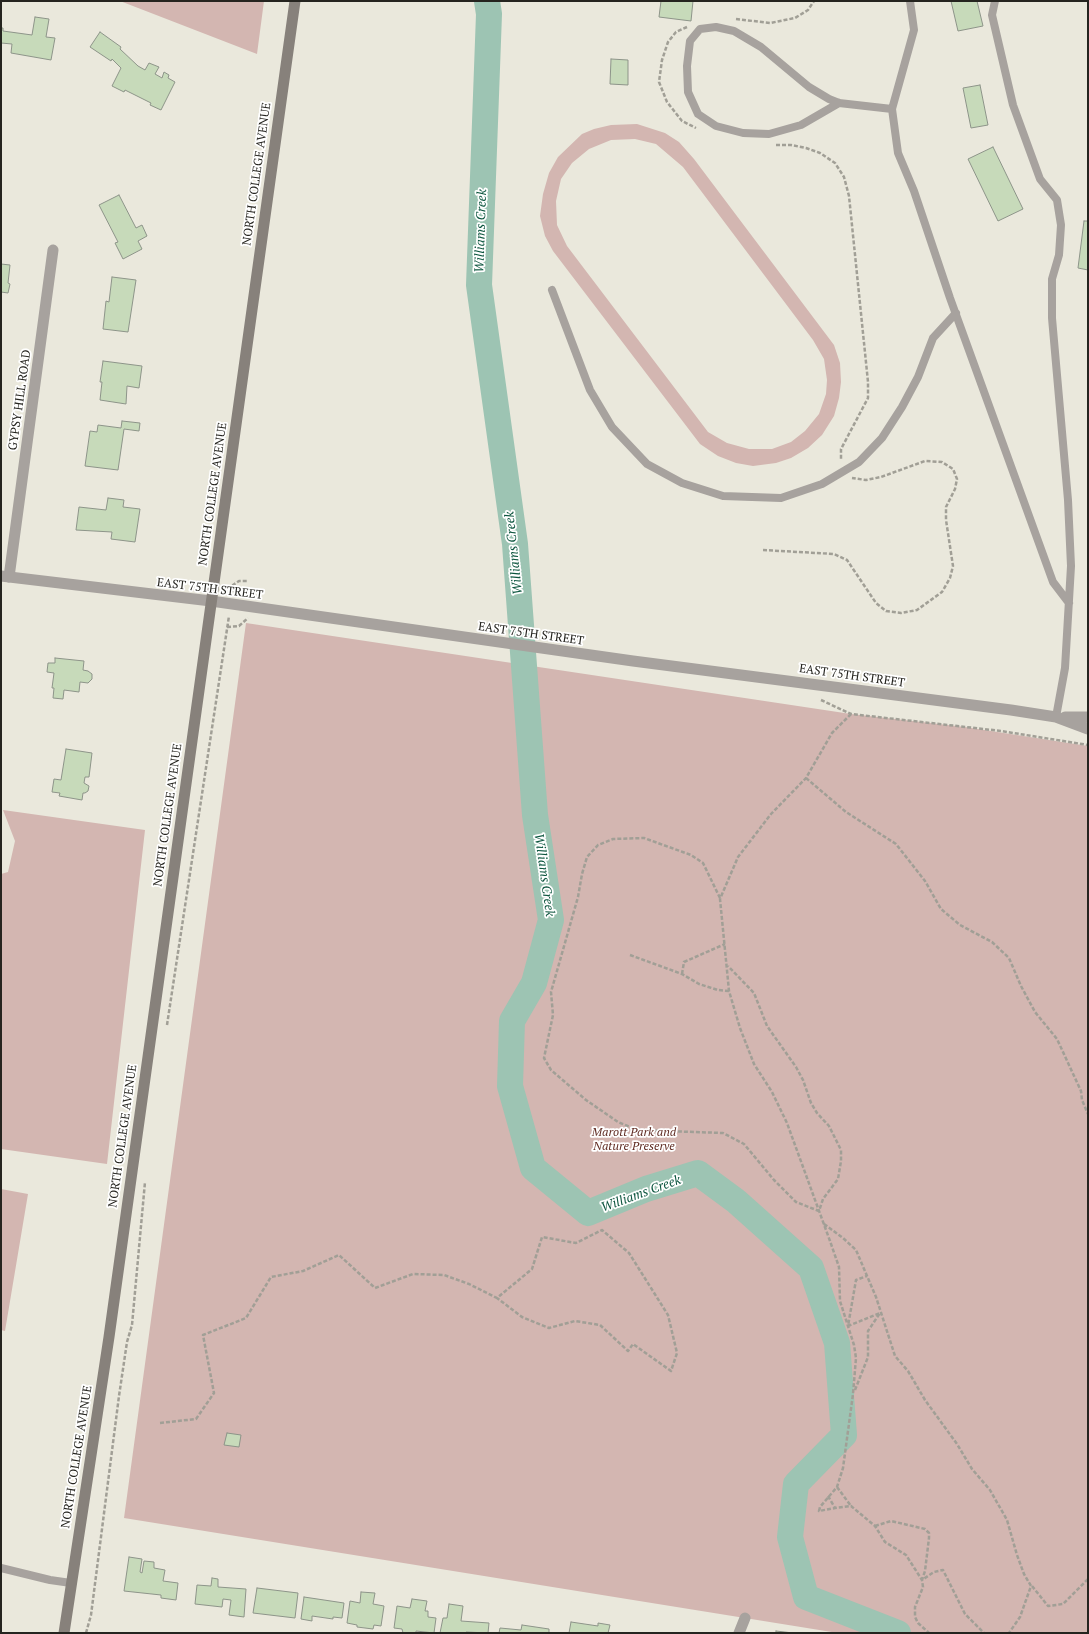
<!DOCTYPE html>
<html>
<head>
<meta charset="utf-8">
<style>
  body { margin:0 }
  #map { position:relative; width:1089px; height:1634px; overflow:hidden; background:#eae8dc; font-family:"PT Serif",serif }
  canvas { display:block }
  .frame { position:absolute; inset:0; border:2px solid #25241f; pointer-events:none }
</style>
</head>
<body>
<div id="map">
<canvas width="1089" height="1634"></canvas>
<div class="frame"></div>
</div>
<script>
const ctx = document.querySelector('canvas').getContext('2d');
ctx.lineJoin = 'round';
function fill(path, color) { ctx.fillStyle = color; ctx.fill(path, 'evenodd'); }
const poly = rows => new Path2D(rows.map(r => 'M' + r).join(''));
function strokePath(path, color, width, dash) { ctx.strokeStyle = color; ctx.lineWidth = width; ctx.lineCap = dash ? 'butt' : 'round'; ctx.setLineDash(dash || []); ctx.stroke(path); }
function write(font, color, halo, rows, align = 'center') {
  ctx.font = font + ' "PT Serif",serif'; ctx.lineWidth = 3.5; ctx.setLineDash([]); ctx.textBaseline = 'middle'; ctx.strokeStyle = halo; ctx.fillStyle = color; for (const [text, x, y, turn = 0] of rows) {
    ctx.save(); ctx.translate(x, y); ctx.rotate((+turn || 0) * Math.PI / 180); ctx.textAlign = isNaN(turn) ? turn : align; if (halo) ctx.strokeText(text, 0, 0); ctx.fillText(text, 0, 0); ctx.restore();
  }
}
fill(poly([
  [120,1,264,1,257,54],
  [637,124,665,133,679,142,694,159,834,345,840,363,841,382,839,398,834,416,822,435,808,448,791,458,776,463,753,466,736,463,718,456,700,444,553,251,545,236,540,216,543,194,549,173,558,157,582,134,594,129,611,125],
  [635,139,656,144,683,167,813,340,824,359,827,380,826,394,819,414,805,431,791,442,772,449,749,449,727,443,708,432,567,246,557,225,556,201,561,179,572,163,589,149,611,140],
  [246,623,851,714,965,727,1088,746,1088,1633,838,1633,124,1518],
  [3,810,145,830,107,1164,1,1149,1,874,8,872,15,841],
  [1,1189,28,1194,5,1331,1,1330]
]), '#d3b6b1');
strokePath(poly([
  [487,1,489,14,479,285,515,544,535,815,551,920,534,983,512,1021,510,1086,533,1168,588,1213,646,1189,698,1173,736,1201,811,1268,837,1343,844,1435,796,1484,790,1537,806,1597,898,1633]
]), '#9dc4b3', 26);
const building = poly([
  [661,1,693,1,691,21,659,17,661,1],
  [951,1,977,1,983,26,958,31,951,1],
  [35,17,49,19,46,37,55,38,51,60,11,53,12,44,1,43,1,28,3,28,3,31,32,35,35,17],
  [100,32,121,47,120,49,138,66,145,70,149,63,159,67,155,74,162,78,164,72,169,75,168,78,175,82,161,110,150,105,151,103,125,90,124,92,112,86,121,68,112,59,111,61,90,47,100,32],
  [611,59,628,60,628,85,610,84,611,59],
  [980,85,988,125,971,128,963,88,980,85],
  [993,147,1023,209,998,221,968,159,993,147],
  [119,195,136,228,142,225,147,236,138,241,142,249,123,259,115,243,118,242,99,205,119,195],
  [1084,221,1088,221,1088,270,1078,268,1084,221],
  [1,264,10,265,8,283,10,284,8,293,1,292,1,264],
  [112,277,136,280,128,332,103,329,106,301,109,302,112,277],
  [103,361,142,366,139,388,127,386,126,404,100,400,102,382,100,382,103,361],
  [122,421,140,423,139,431,124,429,118,470,85,466,90,431,97,432,98,425,121,428,122,421],
  [108,498,124,500,123,507,140,509,135,542,111,539,112,532,76,530,79,507,106,510,108,498],
  [55,658,84,661,83,670,88,671,92,674,92,679,88,683,80,682,79,692,64,690,63,699,53,698,54,688,52,688,54,673,47,672,48,663,55,663,55,658],
  [66,749,92,753,89,777,85,777,84,783,89,786,88,791,85,793,83,793,82,800,59,796,60,793,52,792,54,779,61,780,66,749],
  [227,1433,241,1435,239,1447,224,1445,227,1433],
  [129,1557,142,1559,140,1572,142,1573,144,1561,154,1562,154,1568,165,1570,163,1581,178,1583,176,1600,161,1598,161,1595,124,1591,129,1557],
  [212,1578,218,1579,218,1587,246,1589,244,1617,229,1615,231,1600,223,1599,222,1607,195,1604,197,1585,211,1586,212,1578],
  [257,1588,298,1593,295,1618,253,1613,257,1588],
  [361,1592,375,1593,373,1604,384,1606,381,1626,374,1625,373,1629,357,1627,357,1625,347,1623,350,1601,360,1603,361,1592],
  [304,1597,344,1603,342,1618,333,1617,333,1619,312,1616,312,1621,301,1619,304,1597],
  [412,1599,427,1601,425,1611,428,1611,428,1617,436,1618,434,1633,416,1631,416,1633,403,1633,402,1629,394,1628,397,1606,410,1608,412,1599],
  [449,1604,463,1606,461,1621,489,1623,488,1633,466,1632,466,1633,440,1633,443,1618,447,1618,449,1604],
  [571,1622,598,1626,598,1623,610,1625,608,1633,569,1633,571,1622],
  [522,1625,549,1629,549,1633,499,1633,500,1628,521,1630,522,1625],
  [776,1631,793,1633,776,1633,776,1631]
]);
fill(building, '#c7daba');
strokePath(building, '#8d9489', 1);
strokePath(poly([
  [736,19,770,23,795,18,808,10,814,1],
  [687,27,676,32,668,42,662,60,659,82,667,102,682,121,696,128],
  [776,145,791,145,806,148,820,153,835,163,844,177,849,196,868,382,868,398,841,449,841,460],
  [763,550,834,554,847,560,876,603,886,611,901,613,917,610,942,592,950,578,953,566,946,520,946,507,955,489,957,479,953,469,942,462,925,461,881,477,866,480,852,478],
  [232,592,233,585,239,581,248,581],
  [227,627,239,626,248,618],
  [821,700,851,714,1001,731,1088,745],
  [851,714,832,733,806,778,771,814,738,857,720,899,729,991,740,1028,754,1064,772,1092,787,1123,830,1241,839,1267,840,1301,854,1345,856,1358,853,1394,843,1468,837,1487,820,1507,819,1511,835,1508,851,1506,875,1526,885,1542,906,1555,922,1580,923,1587,915,1607,915,1617,918,1623,929,1633],
  [806,778,846,812,896,844,925,881,941,909,960,925,992,942,1009,958,1021,986,1035,1012,1057,1039,1081,1091,1082,1100,1088,1114],
  [720,898,703,863,691,855,644,838,613,839,598,845,587,857,582,874,578,897,551,992,553,1015,544,1058,551,1070,586,1100,618,1122,637,1130,723,1133,744,1144,774,1180,796,1202,819,1211,823,1199,838,1179,841,1161,841,1150,829,1126,817,1113,811,1103,803,1080,796,1067,767,1026,754,993,728,966],
  [630,955,682,974,699,984,718,990,729,991],
  [682,974,684,962,725,944],
  [167,1025,229,616],
  [824,1224,843,1238,856,1250,876,1297,895,1356,908,1371,925,1400,957,1444,972,1469,990,1490,1007,1520,1017,1555,1024,1574,1031,1586,1020,1617,1009,1633],
  [855,1390,868,1357,868,1331,880,1313,848,1326,856,1280,867,1276],
  [160,1423,196,1419,214,1393,203,1335,246,1318,271,1277,303,1271,339,1255,375,1288,413,1274,444,1275,469,1284,497,1298,532,1269,542,1237,576,1243,602,1230,629,1253,668,1315,677,1353,671,1371,633,1344,628,1351,600,1325,575,1321,549,1328,522,1317,497,1298],
  [837,1487,851,1506],
  [828,1496,835,1508],
  [875,1526,891,1521,925,1529,929,1533,929,1538,925,1571,922,1580,934,1572,943,1570,965,1614,984,1633],
  [1032,1586,1048,1606,1063,1604,1088,1579],
  [86,1633,91,1615,119,1396,127,1342,132,1325,145,1182]
]), '#a19f96', 2.5, [4, 2]);
strokePath(poly([
  [910,1,914,30,892,109,898,153,914,191,950,298,1053,582,1069,603],
  [995,1,992,15,1013,105,1040,179,1057,200,1061,225,1059,255,1052,279,1052,318,1068,500,1071,566,1065,668,1056,717],
  [839,103,801,125,769,134,743,133,716,126,698,114,688,92,687,66,690,41,700,29,716,27,734,31,761,47,809,87,829,99,839,103,892,109],
  [552,290,590,390,612,427,647,464,682,483,723,496,781,498,822,484,859,462,882,438,902,407,918,377,933,338,956,313],
  [1,1568,50,1580,71,1583]
]), '#a7a29e', 8);
strokePath(poly([
  [9,577,53,250],
  [739,1633,745,1618]
]), '#a7a29e', 11);
strokePath(poly([
  [1,576,211,601,633,661,1011,710,1056,717,1088,729],
  [1065,717,1088,717]
]), '#a7a29e', 11);
strokePath(poly([
  [64,1633,109,1337,295,1]
]), '#87817b', 11);
write('12px', '#25241f', '#fff', [
  ["NORTH COLLEGE AVENUE",257,174,-82],
  ["GYPSY HILL ROAD",20,400,-82],
  ["NORTH COLLEGE AVENUE",213,494,-82],
  ["EAST 75TH STREET",210,589,7],
  ["EAST 75TH STREET",531,634,8],
  ["EAST 75TH STREET",852,676,8],
  ["NORTH COLLEGE AVENUE",168,815,-82],
  ["NORTH COLLEGE AVENUE",123,1136,-82],
  ["NORTH COLLEGE AVENUE",77,1457,-81]
]);
write('italic 12px', '#612d24', '#fff', [
  ["Marott Park and",634,1133],
  ["Nature Preserve",634,1147]
]);
write('italic 13px', '#0c553e', '#fff', [
  ["Williams Creek",481,231,-88],
  ["Williams Creek",514,553,-96],
  ["Williams Creek",544,875,82],
  ["Williams Creek",641,1194,-20]
]);
</script>
</body>
</html>
